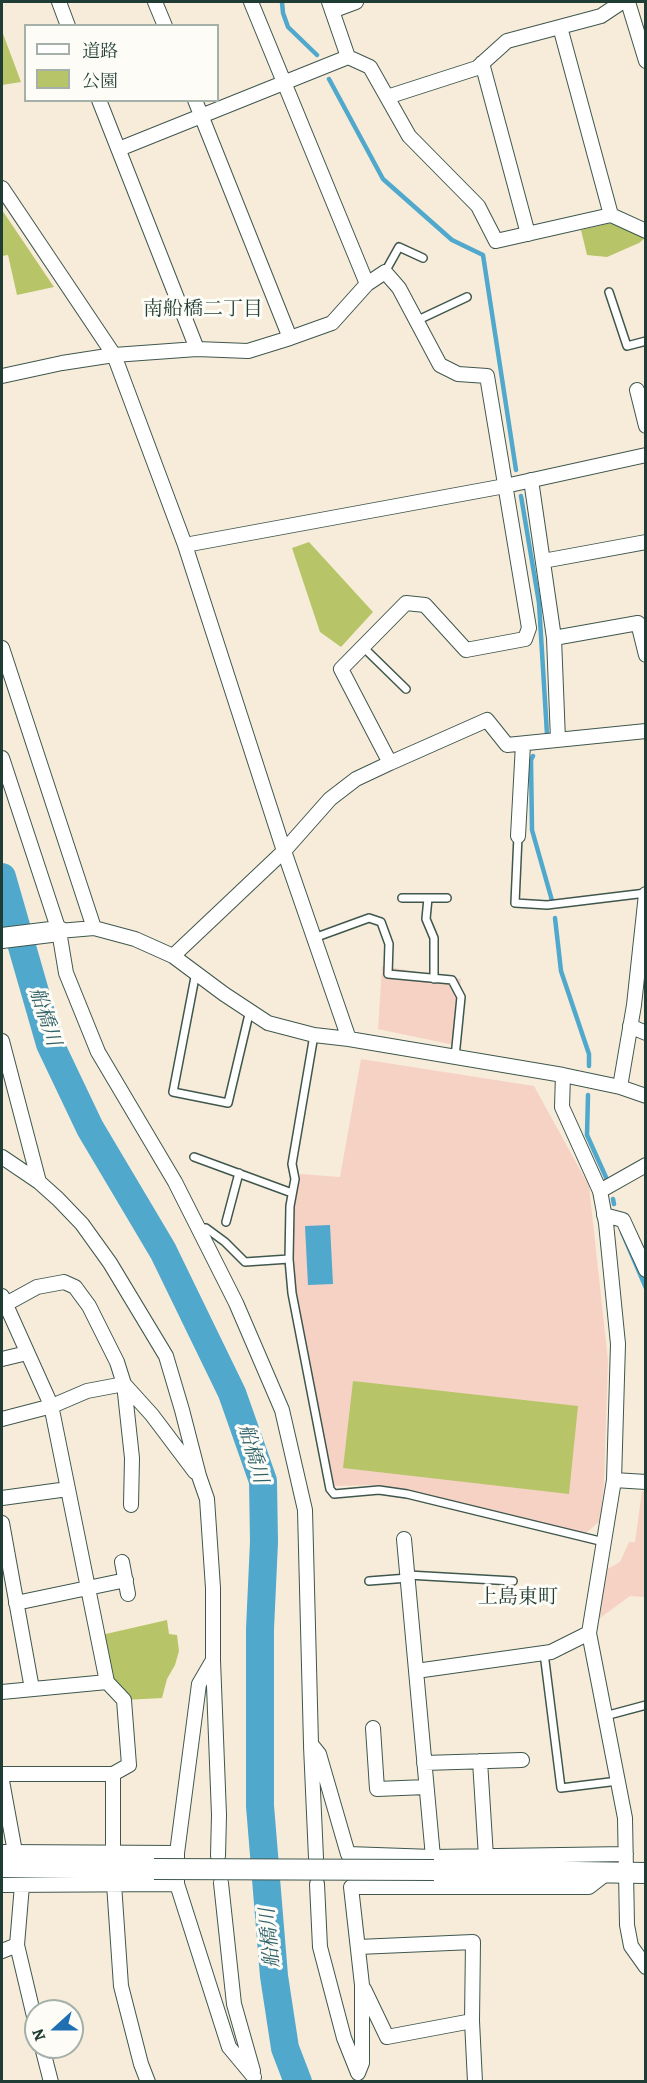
<!DOCTYPE html>
<html>
<head>
<meta charset="utf-8">
<style>
  body { margin:0 }
  #map { position:relative; width:647px; height:2083px; overflow:hidden; background:#f7ecda; font-family:Alegreya,"Noto Serif JP",serif }
  canvas { display:block }
  .frame { position:absolute; inset:0; border:3px solid #1f3d34; pointer-events:none }
  .legend { position:absolute; left:24px; top:24px; width:195px; height:78px; box-sizing:border-box; background:#fdfcf7; border:2px solid #a4b0a9; margin:0; padding:8px 10px; list-style:none; font-size:18px; color:#1f3d34 }
  .legend li { display:flex; align-items:center; gap:12px; height:30px }
  .legend b { width:30px; border:2px solid #a4b0a9 }
  .north { position:absolute; left:24px; top:1999px; width:60px; height:60px; box-sizing:border-box; background:#fdfcf7; border:2px solid #a4b0a9; border-radius:50%; rotate:249deg; font-size:16px; font-weight:700; line-height:24px; text-align:center; color:#1f3d34 }
  .north::after { content:''; display:block; margin:auto; width:21px; height:27px; background:#1f6fb2; clip-path:polygon(50% 0,100% 100%,50% 72%,0 100%) }
</style>
</head>
<body>
<div id="map">
<canvas width="647" height="2083"></canvas>
<div class="frame"></div>
<ul class="legend">
<li><b style="height:8px;background:#fff"></b>道路</li>
<li><b style="height:16px;background:#b7c568"></b>公園</li>
</ul>
<div class="north">N</div>
</div>
<script>
const ctx = document.querySelector('canvas').getContext('2d');
ctx.lineJoin = 'round';
function fill(path, color) { ctx.fillStyle = color; ctx.fill(path, 'evenodd'); }
const poly = rows => new Path2D(rows.map(r => 'M' + r).join(''));
function strokePath(path, color, width, dash) { ctx.strokeStyle = color; ctx.lineWidth = width; ctx.lineCap = dash ? 'butt' : 'round'; ctx.setLineDash(dash || []); ctx.stroke(path); }
function write(font, color, halo, rows, align = 'center') {
  ctx.font = font + ' Alegreya,"Noto Serif JP",serif'; ctx.lineWidth = 6; ctx.setLineDash([]); ctx.textBaseline = 'middle'; ctx.strokeStyle = halo; ctx.fillStyle = color; for (const [text, x, y, turn = 0] of rows) {
    ctx.save(); ctx.translate(x, y); ctx.rotate((+turn || 0) * Math.PI / 180); ctx.textAlign = isNaN(turn) ? turn : align; if (halo) ctx.strokeText(text, 0, 0); ctx.fillText(text, 0, 0); ctx.restore();
  }
}
fill(poly([
  [382,966,461,979,454,1045,378,1029],
  [361,1059,534,1086,589,1186,608,1360,604,1485,600,1521,586,1533,380,1485,334,1486,296,1295,292,1221,300,1174,340,1177],
  [642,1491,645,1492,645,1597,630,1596,600,1618,593,1618,600,1573,620,1562,629,1542,635,1542]
]), '#f6d2c5');
fill(poly([
  [2,31,21,82,2,85],
  [2,210,54,287,17,295,8,255,2,256],
  [611,223,645,238,639,243,607,257,587,255,581,230],
  [309,542,373,612,341,647,320,632,292,548],
  [353,1381,578,1406,569,1494,343,1468],
  [167,1620,169,1634,177,1635,179,1651,175,1665,167,1679,162,1698,124,1700,107,1682,97,1636]
]), '#b7c568');
fill(poly([
  [330,1225,333,1284,308,1285,305,1226]
]), '#50a8cd');
strokePath(poly([
  [282,2,283,13,288,27,317,55],
  [329,79,383,179,452,240,483,255,516,470],
  [521,496,539,603,547,734],
  [533,756,531,760,532,830,553,904],
  [555,918,561,971,589,1054,589,1066],
  [588,1095,587,1135,609,1184],
  [613,1199,614,1204],
  [622,1232,646,1288]
]), '#50a8cd', 4.5);
strokePath(poly([
  [2,877,50,1044,90,1128,163,1251,232,1393,263,1481,264,1542,260,1629,260,1806,274,1976,285,2048,298,2082]
]), '#50a8cd', 28);
const lane = poly([
  [385,272,399,247,423,258],
  [609,292,627,346,646,341],
  [416,321,467,297],
  [363,647,406,689],
  [518,836,515,903,547,905,646,893],
  [402,898,447,898],
  [428,898,426,919,434,938,434,979],
  [314,938,369,918,381,922,389,944,388,974,452,980,461,997,455,1057],
  [196,972,173,1092,228,1103,250,1010],
  [314,1035,292,1164,295,1179,290,1206,289,1259,292,1293,330,1489,334,1494,379,1490,407,1494,604,1542],
  [194,1157,292,1193],
  [226,1222,239,1173],
  [199,1228,206,1228,225,1242,245,1262,289,1259],
  [408,1575,513,1581],
  [369,1581,408,1578],
  [544,1653,561,1788,618,1781],
  [605,1716,646,1705]
]);
const street = poly([
  [59,2,68,26],
  [155,2,165,26],
  [251,2,367,284],
  [329,2,348,57],
  [628,2,646,61],
  [332,11,356,2],
  [560,27,611,215],
  [482,63,528,234],
  [387,97,477,68,507,41,601,16,622,2],
  [99,100,197,349],
  [195,100,290,338],
  [119,149,348,57,370,67,409,136,478,206,496,241,611,215,646,231],
  [2,188,114,355,185,545,284,851,349,1039],
  [2,376,62,363,114,355,197,349,248,351,290,338,332,323,367,284,385,272,399,288,440,365,458,374,487,376,529,628,525,639,466,650,425,605,406,603,341,669,390,763],
  [637,390,646,426],
  [531,480,554,638,558,740],
  [185,545,505,486,646,455],
  [543,561,646,542],
  [554,638,638,623,646,655],
  [2,648,94,928],
  [2,758,59,931,66,973,98,1052,175,1182,236,1303,282,1410,305,1510,311,1744,319,1754,348,1854,433,1857,626,1854],
  [518,836,523,744],
  [59,931,94,928,135,939,173,956,224,994,268,1023,314,1035,349,1039,563,1075,620,1087,646,1096],
  [173,956,284,851,330,799,356,779,390,763,487,720,507,745,646,731],
  [630,1026,646,1033],
  [2,1041,39,1182],
  [563,1075,562,1107,600,1191,606,1223,618,1344,614,1480,589,1633,625,1818,627,1925,631,1946,646,1967],
  [620,1087,634,1005,646,894],
  [2,1157,39,1182,58,1199,82,1224,110,1263,166,1356,182,1410,199,1476,207,1499,213,1588,213,1660,219,1815,218,1856],
  [600,1191,646,1165],
  [604,1215,623,1220,646,1270],
  [2,1296,51,1405,107,1682,124,1700,129,1765,113,1774,113,1852],
  [6,1304,37,1287,64,1282,75,1287,89,1306,117,1362,124,1384,132,1458,131,1505],
  [2,1359,27,1353],
  [2,1419,52,1406,87,1391,124,1384,152,1415,195,1472],
  [614,1480,646,1482],
  [2,1498,68,1489],
  [2,1523,32,1689],
  [404,1539,433,1857],
  [122,1562,128,1594],
  [16,1603,126,1580],
  [213,1660,199,1684,177,1853,177,1884,229,2047,254,2077],
  [416,1671,551,1652,589,1633],
  [2,1692,107,1682],
  [373,1728,377,1789,426,1787],
  [311,1746,316,1858],
  [480,1761,486,1857],
  [424,1763,522,1760],
  [2,1774,113,1774],
  [2,1781,15,1852],
  [2,1852,177,1853],
  [221,1883,234,2004,253,2071],
  [114,1884,121,1986,141,2064,148,2082],
  [317,1884,320,1947,344,2038,358,2073],
  [2,1885,177,1884],
  [22,1885,17,1945,36,2025],
  [358,1947,473,1942,472,2021,475,2082],
  [2,1951,17,1945],
  [364,1989,387,2037,472,2021],
  [42,2047,51,2082],
  [358,2073,362,2063,362,1985,351,1887,589,1887,607,1873]
]);
const secondary = poly([
  [2,938,59,931],
  [2,1867,154,1869],
  [434,1870,646,1873]
]);
strokePath(lane, '#3f574d', 10);
strokePath(street, '#3f574d', 16);
strokePath(secondary, '#3f574d', 22);
strokePath(lane, '#fff', 7);
strokePath(street, '#fff', 14);
strokePath(secondary, '#fff', 20);
const secondaryBridge = poly([
  [154,1869,434,1870]
]);
strokePath(secondaryBridge, '#3f574d', 22, []);
strokePath(secondaryBridge, '#fff', 20);
write('20px', '#1f3d34', '#fdfcf7', [
  ["南船橋二丁目",203,310],
  ["上島東町",518,1598]
]);
write('italic 20px', '#30626a', '#fdfcf7', [
  ["船橋川",44,1017,72],
  ["船橋川",252,1454,74],
  ["船橋川",271,1938,-95]
]);
</script>
</body>
</html>
